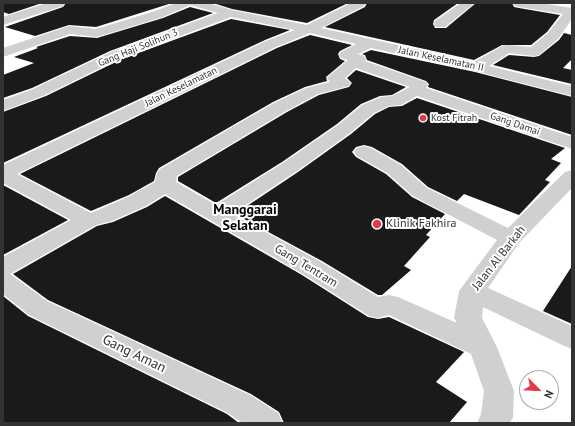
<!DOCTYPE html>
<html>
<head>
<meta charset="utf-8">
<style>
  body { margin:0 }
  #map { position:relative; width:575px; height:426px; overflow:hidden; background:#fff; font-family:"PT Sans",sans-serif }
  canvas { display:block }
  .frame { position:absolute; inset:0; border:4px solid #333; pointer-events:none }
  .north { position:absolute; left:519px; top:370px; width:40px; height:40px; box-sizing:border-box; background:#fff; border:1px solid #adadad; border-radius:50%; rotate:114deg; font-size:11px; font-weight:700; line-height:16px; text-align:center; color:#333 }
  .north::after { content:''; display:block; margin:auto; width:14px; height:18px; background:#e63946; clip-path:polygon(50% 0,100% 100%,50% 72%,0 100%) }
</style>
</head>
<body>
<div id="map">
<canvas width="575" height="426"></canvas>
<div class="frame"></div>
<div class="north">N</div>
</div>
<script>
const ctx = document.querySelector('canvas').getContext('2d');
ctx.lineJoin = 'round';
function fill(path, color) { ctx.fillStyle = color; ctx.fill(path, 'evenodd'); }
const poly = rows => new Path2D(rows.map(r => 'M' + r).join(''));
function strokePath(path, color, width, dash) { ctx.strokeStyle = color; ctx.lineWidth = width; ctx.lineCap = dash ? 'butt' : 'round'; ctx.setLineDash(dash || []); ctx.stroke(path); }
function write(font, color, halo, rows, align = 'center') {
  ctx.font = font + ' "PT Sans",sans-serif'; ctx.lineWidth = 4; ctx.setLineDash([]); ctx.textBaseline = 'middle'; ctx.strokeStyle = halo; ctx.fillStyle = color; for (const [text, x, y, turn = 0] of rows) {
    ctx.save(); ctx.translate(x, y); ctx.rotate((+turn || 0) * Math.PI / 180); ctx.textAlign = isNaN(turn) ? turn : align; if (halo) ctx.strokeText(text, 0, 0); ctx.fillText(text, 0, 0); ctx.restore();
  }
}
fill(poly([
  [3,3,42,3,9,14,3,12],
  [66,3,172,3,96,27,69,25,35,36,5,27,63,7],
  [213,3,348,3,307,23,232,9],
  [367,3,458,3,434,20,433,24,435,28,446,28,476,3,512,3,514,7,519,8,560,15,547,32,531,45,502,45,474,60,325,27,365,7],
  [190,7,213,13,110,51,32,88,3,98,3,75,34,63,14,57,38,48,36,47,70,36,97,38,163,18],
  [231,19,290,30,265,40,3,163,3,112,46,96,122,59],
  [564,33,572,35,572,59,563,68,572,70,572,84,493,65,509,55,534,57,539,56,559,40],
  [310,35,352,45,340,51,338,54,340,59,345,61,326,77,327,81,305,87,273,102,159,168,156,173,154,181,129,195,91,211,20,174,277,48],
  [371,50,475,72,572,97,572,135,428,87,429,84,426,81,367,60,365,55,362,54],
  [356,70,406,87,392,95,380,96,361,104,337,124,282,162,216,203,178,181,178,177,287,112,319,95,349,87,352,83,347,78],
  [417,98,565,148,551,159,561,163,545,180,550,182,519,215,464,194,457,201,428,187,402,164,372,147,364,145,356,147,352,152,356,157,386,174,412,197,445,214,426,235,430,237,404,266,411,270,382,295,378,295,322,261,235,214,298,172,351,134,375,114,389,107,402,106],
  [3,185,68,220,3,255],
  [165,196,302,275,368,317,378,319,389,317,464,352,436,382,467,402,449,423,284,423,279,412,251,394,48,300,13,274,97,226,113,222,147,207],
  [572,266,572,324,543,311],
  [3,296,28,316,227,414,239,423,3,423]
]), '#1a1a1a');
fill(poly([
  [47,3,65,3,63,6,3,25,3,17,47,3],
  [176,3,208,3,232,10,307,25,351,3,366,3,364,6,321,28,474,62,502,46,507,45,531,47,548,33,563,14,519,7,515,6,513,3,540,3,572,8,572,19,558,39,539,55,534,56,509,53,489,66,572,86,572,96,475,71,371,48,358,54,364,56,366,59,365,61,426,82,428,85,426,88,572,137,572,149,417,96,401,105,389,106,374,113,350,133,297,171,232,214,321,262,378,297,389,295,398,297,457,323,454,318,459,291,497,240,413,196,387,173,357,156,354,152,357,148,364,146,371,148,401,165,427,188,508,228,565,172,572,170,572,188,519,243,488,288,572,326,572,349,562,345,483,307,482,318,497,347,514,391,513,417,510,423,477,423,481,414,484,391,471,354,389,315,378,318,369,316,303,274,165,194,146,206,112,221,96,225,10,274,47,301,250,395,278,413,283,423,242,423,228,413,29,315,3,294,3,257,71,220,3,183,3,165,266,41,295,30,231,17,121,58,45,95,3,111,3,100,33,89,111,52,218,13,190,5,163,17,97,37,70,34,3,57,3,48,69,26,96,29,155,11,176,3],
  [310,33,356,44,341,52,339,55,341,58,348,60,330,75,327,78,330,82,306,88,274,103,160,169,157,173,155,182,130,196,91,213,17,174,276,47,310,33],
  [356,68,410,87,392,96,381,97,362,105,338,125,283,163,216,205,176,182,177,176,286,111,318,94,349,86,351,83,345,78,356,68],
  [461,3,475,3,445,27,435,27,434,24,435,21,461,3]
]), '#d0d0d0');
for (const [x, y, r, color] of [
  [423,118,4,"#e63946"],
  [377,224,5,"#e63946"]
]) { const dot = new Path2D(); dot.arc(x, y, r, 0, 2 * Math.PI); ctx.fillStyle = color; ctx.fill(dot); strokePath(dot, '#fff', 1.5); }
write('10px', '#333', '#fff', [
  ["Gang Haji Solihun 3",138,48,-22],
  ["Jalan Keselamatan II",441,59,12],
  ["Jalan Keselamatan",181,87,-26],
  ["Gang Damai",515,124,19]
]);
write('10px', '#333', '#fff', [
  ["Kost Fitrah",431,118]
], 'left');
write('12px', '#333', '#fff', [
  ["Klinik Fakhira",386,224]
], 'left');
write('12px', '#333', '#fff', [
  ["Jalan Al Barkah",499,258,-52],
  ["Gang Tentram",306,266,31]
]);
write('bold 14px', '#000', '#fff', [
  ["Manggarai",245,210],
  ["Selatan",245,226]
]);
write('14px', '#333', '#fff', [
  ["Gang Aman",134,354,26]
]);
</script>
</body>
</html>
